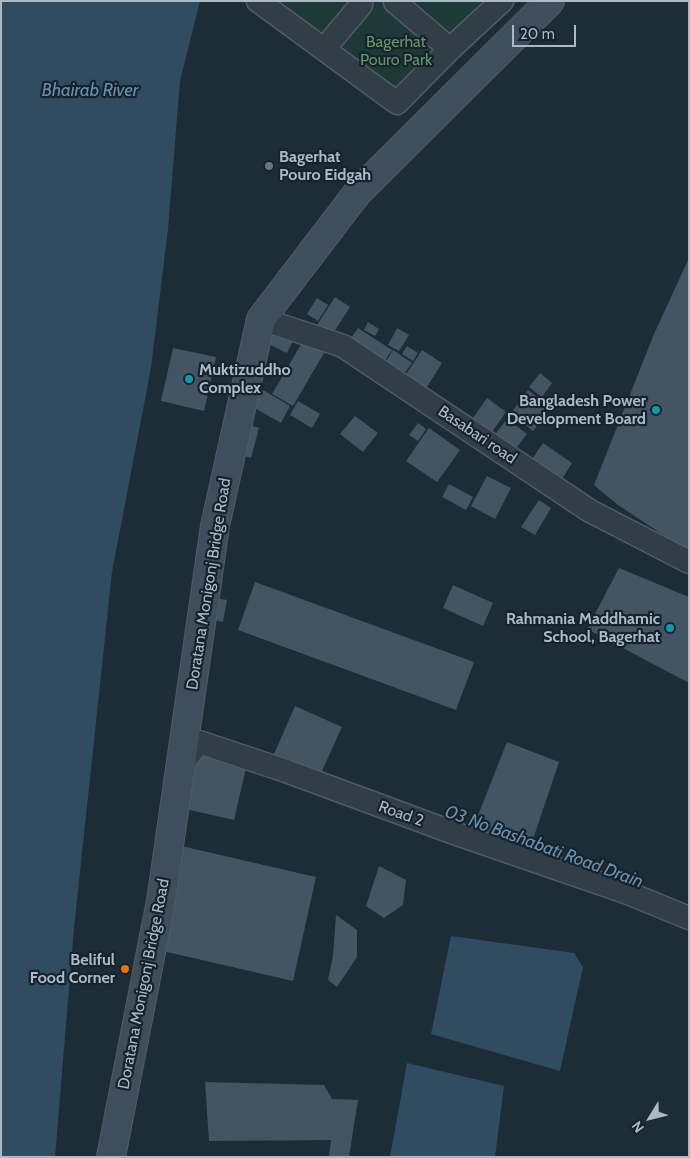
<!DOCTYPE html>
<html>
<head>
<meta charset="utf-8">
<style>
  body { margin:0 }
  #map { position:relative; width:690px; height:1158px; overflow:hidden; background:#1d2d38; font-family:Cabin,sans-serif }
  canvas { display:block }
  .frame { position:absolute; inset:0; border:2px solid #abb9c6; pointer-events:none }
  .north { position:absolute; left:625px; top:1093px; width:50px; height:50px; -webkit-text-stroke:4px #17232c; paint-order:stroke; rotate:234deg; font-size:14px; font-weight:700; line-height:20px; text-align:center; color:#abb9c6 }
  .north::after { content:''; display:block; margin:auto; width:18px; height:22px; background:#abb9c6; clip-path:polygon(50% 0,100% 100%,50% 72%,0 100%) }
  .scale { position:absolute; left:512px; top:25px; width:64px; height:22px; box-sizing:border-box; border:2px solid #abb9c6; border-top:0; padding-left:6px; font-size:15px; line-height:18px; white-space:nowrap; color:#abb9c6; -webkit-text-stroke:4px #17232c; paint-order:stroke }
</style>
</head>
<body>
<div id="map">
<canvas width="690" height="1158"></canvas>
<div class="frame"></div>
<div class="north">N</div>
<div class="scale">20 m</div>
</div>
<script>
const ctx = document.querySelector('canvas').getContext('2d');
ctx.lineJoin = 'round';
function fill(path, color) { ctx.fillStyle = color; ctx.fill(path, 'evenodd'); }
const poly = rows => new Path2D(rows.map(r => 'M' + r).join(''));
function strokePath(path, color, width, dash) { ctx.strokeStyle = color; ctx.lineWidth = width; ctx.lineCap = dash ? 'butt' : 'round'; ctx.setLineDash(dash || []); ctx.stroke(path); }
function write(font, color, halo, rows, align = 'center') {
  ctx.font = font + ' Cabin,sans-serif'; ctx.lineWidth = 4.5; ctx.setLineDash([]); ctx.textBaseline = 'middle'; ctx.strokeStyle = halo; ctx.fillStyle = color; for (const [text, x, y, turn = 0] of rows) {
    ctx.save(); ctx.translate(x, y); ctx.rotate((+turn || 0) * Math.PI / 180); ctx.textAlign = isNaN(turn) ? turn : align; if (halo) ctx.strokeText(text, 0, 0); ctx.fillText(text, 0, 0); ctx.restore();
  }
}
fill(poly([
  [250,1,519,1,400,117,249,4]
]), '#1f3938');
fill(poly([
  [1,1,200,1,180,81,168,229,151,368,112,572,74,928,55,1157,1,1157],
  [451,936,574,953,583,967,560,1071,431,1034],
  [407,1063,504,1086,495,1157,390,1157]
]), '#2f4c61');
fill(poly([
  [689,258,689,552,618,505,594,485,654,334],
  [335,297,350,307,332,335,317,325],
  [317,298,328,305,318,321,307,314],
  [368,322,379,329,375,336,364,330],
  [265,324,294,339,287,353,258,339],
  [358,328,392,350,384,362,350,340],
  [397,328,409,335,399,351,388,345],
  [303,341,324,353,293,406,272,394],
  [407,346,418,353,413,361,402,354],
  [173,348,216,357,204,411,161,401],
  [393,350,412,363,403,375,385,363],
  [422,350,442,363,425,390,405,376],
  [540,373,552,383,542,397,529,387],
  [263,390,290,406,281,423,253,407],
  [528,390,551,408,533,431,511,413],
  [487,398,506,412,487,439,468,425],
  [298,401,320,414,312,428,290,415],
  [355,416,378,433,363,452,340,434],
  [507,419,527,434,510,456,490,441],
  [243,423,259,428,251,458,234,453],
  [418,423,426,429,418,441,409,435],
  [429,428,460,450,437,482,406,461],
  [543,443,572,463,558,486,528,465],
  [487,476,511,488,495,519,471,506],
  [449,484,473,497,466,510,442,497],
  [539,500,551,508,535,535,521,527],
  [619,568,689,597,689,683,587,629],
  [255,582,474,662,456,710,238,630],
  [453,585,493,603,483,626,443,608],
  [210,597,227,600,223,622,206,618],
  [295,706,342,727,317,782,271,761],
  [507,742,559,762,530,848,473,828],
  [194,752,247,764,234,820,181,808],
  [177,845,316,877,293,981,154,949],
  [379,866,406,880,403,905,384,918,366,906],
  [336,915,357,930,357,957,337,987,328,980,333,956],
  [205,1082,324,1085,332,1099,358,1100,349,1157,329,1156,331,1140,209,1141]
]), '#435562');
const street = poly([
  [258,1,397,103,450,49,502,1],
  [395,2,450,49],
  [324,49,361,5],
  [261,319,343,346,590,511,689,562],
  [181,766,199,742,286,771,454,833,628,893,689,918]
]);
const secondary = poly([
  [111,1157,161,901,215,526,261,319,358,192,550,1]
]);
strokePath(street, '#4f5c67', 25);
strokePath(secondary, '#4f5c67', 30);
strokePath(street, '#313e48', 22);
strokePath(secondary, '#3f4e5c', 28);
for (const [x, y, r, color] of [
  [269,166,5,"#6b7280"],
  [189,379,5,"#0f9aa8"],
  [656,410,5,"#0f9aa8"],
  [670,628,5,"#0f9aa8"],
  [125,969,5,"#e8710a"]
]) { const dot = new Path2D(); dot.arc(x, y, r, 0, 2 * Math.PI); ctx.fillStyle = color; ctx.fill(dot); strokePath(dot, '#17232c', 2); }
write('16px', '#619765', '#17232c', [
  ["Bagerhat",396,42],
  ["Pouro Park",396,60]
]);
write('bold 16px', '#abb9c6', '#17232c', [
  ["Bagerhat",279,157,"left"],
  ["Pouro Eidgah",279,175,"left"],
  ["Muktizuddho",199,370,"left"],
  ["Complex",199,388,"left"],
  ["Bangladesh Power",646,401],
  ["Development Board",646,419],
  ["Rahmania Maddhamic",660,619],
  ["School, Bagerhat",660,637],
  ["Beliful",115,960],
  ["Food Corner",115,978]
], 'right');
write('16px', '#abb9c6', '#17232c', [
  ["Basabari road",477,435,34],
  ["Doratana Monigonj Bridge Road",209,584,-81],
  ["Road 2",401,814,20],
  ["Doratana Monigonj Bridge Road",144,984,-79]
]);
write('italic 18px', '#6890ac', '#17232c', [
  ["Bhairab River",90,91],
  ["03 No Bashabati Road Drain",544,847,20]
]);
</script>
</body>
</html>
